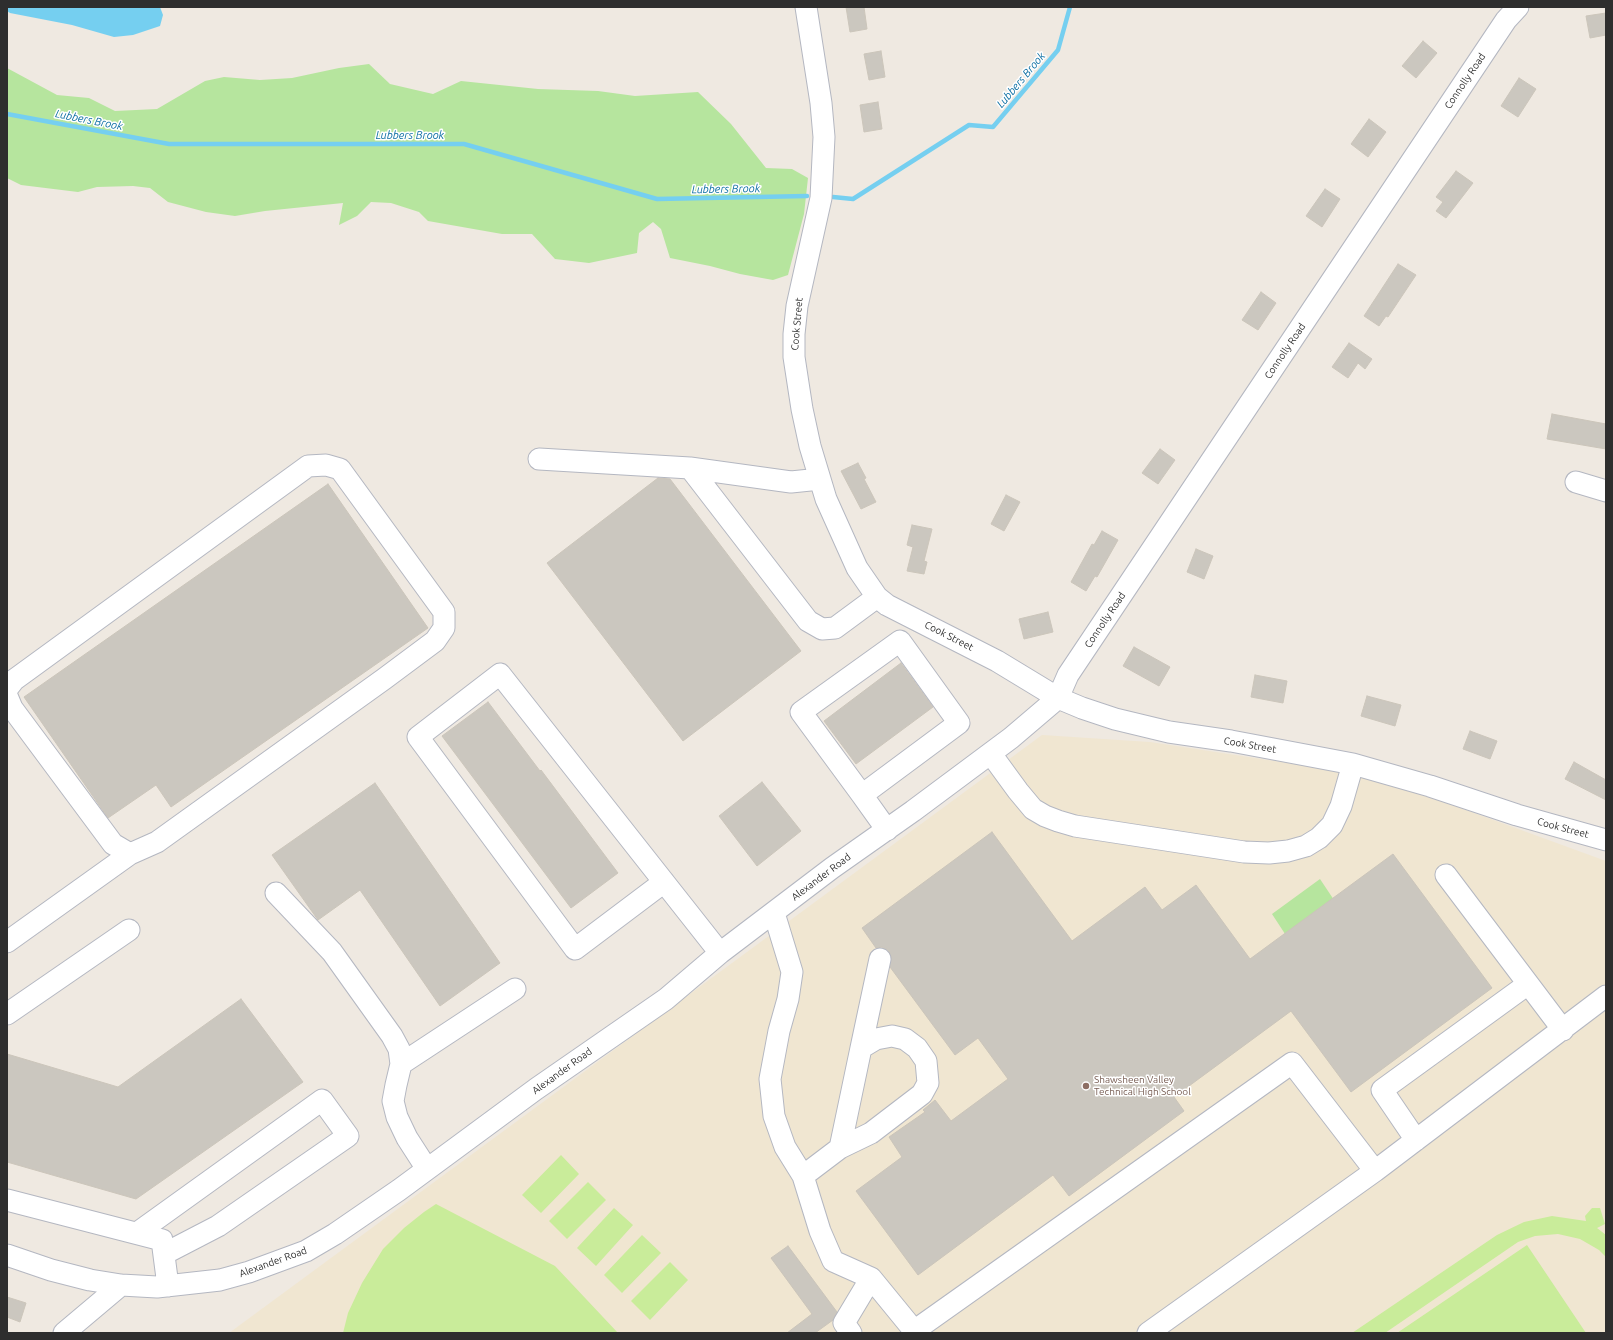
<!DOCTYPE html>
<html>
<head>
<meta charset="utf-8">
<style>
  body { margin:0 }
  #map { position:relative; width:1613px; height:1340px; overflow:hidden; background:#efe9e1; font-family:Ubuntu,sans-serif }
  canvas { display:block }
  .frame { position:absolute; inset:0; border:8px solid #2e2e2e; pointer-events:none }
</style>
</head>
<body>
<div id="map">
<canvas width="1613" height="1340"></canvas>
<div class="frame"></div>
</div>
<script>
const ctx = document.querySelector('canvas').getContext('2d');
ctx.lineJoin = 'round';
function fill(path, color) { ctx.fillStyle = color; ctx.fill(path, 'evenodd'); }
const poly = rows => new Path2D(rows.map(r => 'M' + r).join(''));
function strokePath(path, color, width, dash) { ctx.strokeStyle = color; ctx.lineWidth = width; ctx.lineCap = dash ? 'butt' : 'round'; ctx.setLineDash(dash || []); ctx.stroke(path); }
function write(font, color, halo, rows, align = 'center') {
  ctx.font = font + ' Ubuntu,sans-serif'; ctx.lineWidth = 3; ctx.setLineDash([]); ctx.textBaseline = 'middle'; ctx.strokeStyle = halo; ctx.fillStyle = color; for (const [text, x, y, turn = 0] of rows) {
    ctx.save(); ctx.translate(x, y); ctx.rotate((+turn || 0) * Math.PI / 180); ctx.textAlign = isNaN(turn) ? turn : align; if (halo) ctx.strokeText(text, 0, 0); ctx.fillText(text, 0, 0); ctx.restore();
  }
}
fill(poly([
  [1042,735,1150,742,1373,776,1606,861,1606,1333,229,1333]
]), '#f0e6d1');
fill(poly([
  [369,64,390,84,433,94,461,81,538,89,598,91,635,96,698,92,731,124,766,168,792,169,808,178,804,214,788,275,773,280,740,274,710,266,670,258,661,229,653,222,639,233,637,253,589,263,555,259,532,234,502,234,428,221,419,212,391,203,371,202,357,216,339,225,343,203,265,211,235,216,206,212,168,202,150,188,133,186,97,187,78,192,21,185,7,178,7,68,57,95,89,98,115,111,157,109,205,81,224,77,260,80,292,78,339,68],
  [1320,879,1336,903,1289,940,1272,914]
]), '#b6e59e');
fill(poly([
  [561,1155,579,1174,541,1213,522,1195],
  [588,1182,606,1200,567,1239,549,1221],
  [436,1204,555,1266,618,1333,343,1333,348,1313,362,1283,383,1249,404,1228,424,1212],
  [614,1208,633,1225,596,1266,577,1248],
  [1592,1208,1600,1208,1605,1224,1597,1228,1606,1235,1606,1257,1599,1250,1580,1239,1558,1234,1535,1236,1518,1242,1385,1333,1352,1333,1497,1235,1524,1222,1552,1216,1586,1221,1585,1216],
  [642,1235,661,1253,622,1293,604,1275],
  [1527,1245,1586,1333,1397,1333],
  [670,1262,688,1280,650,1320,631,1301]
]), '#c9ec9a');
fill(poly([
  [7,7,160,7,163,15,160,26,133,35,114,37,72,25,10,13,7,11]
]), '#75cff0');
strokePath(poly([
  [7,114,169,144,464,144,657,199,807,196],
  [833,197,853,199,969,125,993,127,1058,50,1070,7]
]), '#75cff0', 4.5);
const building = poly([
  [846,7,864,7,867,29,850,32,846,7],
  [1606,13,1606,35,1590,38,1586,16,1606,13],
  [1423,41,1437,53,1416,78,1402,66,1423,41],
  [881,51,885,77,869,80,864,54,881,51],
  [1519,78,1536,89,1518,117,1501,106,1519,78],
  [878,102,882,129,864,132,860,105,878,102],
  [1369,119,1386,132,1368,157,1351,144,1369,119],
  [1456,171,1473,183,1446,218,1436,211,1443,202,1436,197,1456,171],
  [1325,189,1340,199,1322,227,1306,216,1325,189],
  [1398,264,1416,275,1388,317,1386,316,1379,326,1364,316,1398,264],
  [1261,292,1276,303,1258,330,1242,320,1261,292],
  [1349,343,1372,359,1365,369,1358,363,1348,378,1332,367,1349,343],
  [1552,414,1606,424,1606,449,1547,439,1552,414],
  [1160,449,1175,460,1158,484,1142,473,1160,449],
  [858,463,866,478,864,479,876,502,861,509,841,471,858,463],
  [658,478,670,479,801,651,683,741,547,563,658,478],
  [328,484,428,628,171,807,156,785,108,818,24,697,328,484],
  [1006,495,1020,502,1004,531,991,524,1006,495],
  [912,525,932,529,924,561,927,562,924,574,907,571,913,547,907,545,912,525],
  [1102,531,1118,540,1097,577,1095,576,1086,591,1071,582,1092,544,1094,545,1102,531],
  [1196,549,1213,556,1204,579,1187,572,1196,549],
  [1048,612,1053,632,1024,639,1019,619,1048,612],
  [1134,647,1170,667,1159,686,1123,666,1134,647],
  [901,663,933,707,856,764,824,721,901,663],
  [1255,675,1287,681,1283,703,1251,697,1255,675],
  [1367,696,1401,705,1395,726,1361,716,1367,696],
  [488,702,540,771,541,770,618,873,571,908,442,736,488,702],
  [1470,731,1497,741,1490,759,1463,749,1470,731],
  [1574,762,1606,780,1606,800,1565,779,1574,762],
  [762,782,801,831,757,866,719,816,762,782],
  [375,783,500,963,440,1006,360,890,318,920,272,855,375,783],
  [992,832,1072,941,1145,887,1162,910,1196,885,1250,959,1393,854,1492,988,1351,1092,1291,1011,1174,1097,1184,1111,1069,1196,1053,1175,918,1275,856,1191,902,1157,889,1137,925,1112,923,1110,935,1100,951,1121,1008,1079,978,1038,955,1055,890,967,891,956,888,950,882,947,876,948,862,928,992,832],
  [241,999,303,1082,136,1199,7,1162,7,1054,118,1087,241,999],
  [788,1246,837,1312,833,1320,815,1333,787,1333,812,1314,771,1258,788,1246],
  [7,1297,26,1303,20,1322,7,1317,7,1297]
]);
fill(building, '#cbc7bf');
strokePath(building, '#cbc5ba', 1);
const minor = poly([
  [806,7,821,103,824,137,821,198,797,306,794,334,794,357,802,409,810,446,826,499,857,568,877,597,887,605,997,661,1058,698,1082,708,1115,719,1169,732,1231,741,1353,764,1430,786,1517,815,1606,840],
  [539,459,690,468,791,482,820,479],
  [690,468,808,621,822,629,835,628,877,597],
  [1576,482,1606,491],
  [7,689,14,680,308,466,326,465,340,469,444,612,444,628,435,641,384,679,157,842,130,854,7,942],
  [7,696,12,708,113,844,130,854],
  [991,754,1018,791,1033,809,1045,816,1058,821,1075,826,1244,852,1269,853,1288,851,1306,846,1319,838,1332,825,1341,806,1353,764],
  [862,795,959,723,900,641,801,712,862,795,887,830],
  [1446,875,1563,1030],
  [664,882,575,949,418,737,500,674,664,882,720,953],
  [276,893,332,952,392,1036,399,1049,401,1064,396,1085,393,1101,397,1117,407,1138,427,1169],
  [774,913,792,972,788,999,779,1031,770,1079,774,1116,785,1147,803,1176,840,1148],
  [7,1014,129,930],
  [861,1048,840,1148,871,1133,922,1094,928,1083,926,1061,917,1048,905,1039,892,1036,876,1039,861,1048,880,959],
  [401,1064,515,989],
  [1416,1140,1382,1090,1528,984],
  [803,1176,820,1231,833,1261,871,1278,916,1333],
  [7,1200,162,1240,168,1286],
  [137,1233,322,1100,348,1136,218,1226,164,1254],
  [7,1255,51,1270,90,1280,121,1285,157,1287,220,1280,249,1272,306,1251,335,1234,399,1190,536,1089,666,999,720,953,832,868,913,811,1011,738,1058,698,1068,675,1506,20,1518,7],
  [914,1331,1292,1063,1375,1171],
  [64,1333,121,1285],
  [851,1333,844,1323,871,1278],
  [1148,1333,1375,1171,1606,996]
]);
strokePath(minor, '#b4b7c1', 23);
strokePath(minor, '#fff', 21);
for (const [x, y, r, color] of [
  [1086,1086,4,"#8d6e63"]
]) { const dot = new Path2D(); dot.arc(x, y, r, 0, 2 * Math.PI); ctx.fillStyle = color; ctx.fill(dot); strokePath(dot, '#fff', 1.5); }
write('10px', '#2e2e2e', '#fff', [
  ["Connolly Road",1465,81,-56],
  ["Cook Street",797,324,-85],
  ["Connolly Road",1285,351,-56],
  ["Connolly Road",1105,620,-56],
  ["Cook Street",949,636,27],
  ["Cook Street",1250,745,10],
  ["Cook Street",1563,828,15],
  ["Alexander Road",821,877,-37],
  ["Alexander Road",562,1071,-36],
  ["Alexander Road",273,1262,-20]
]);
write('10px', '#785e54', '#fff', [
  ["Shawsheen Valley",1094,1080],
  ["Technical High School",1094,1092]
], 'left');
write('italic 11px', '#0d6fa3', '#fff', [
  ["Lubbers Brook",1021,80,-50],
  ["Lubbers Brook",89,120,11],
  ["Lubbers Brook",410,135],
  ["Lubbers Brook",726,189,-1]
]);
</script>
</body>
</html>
